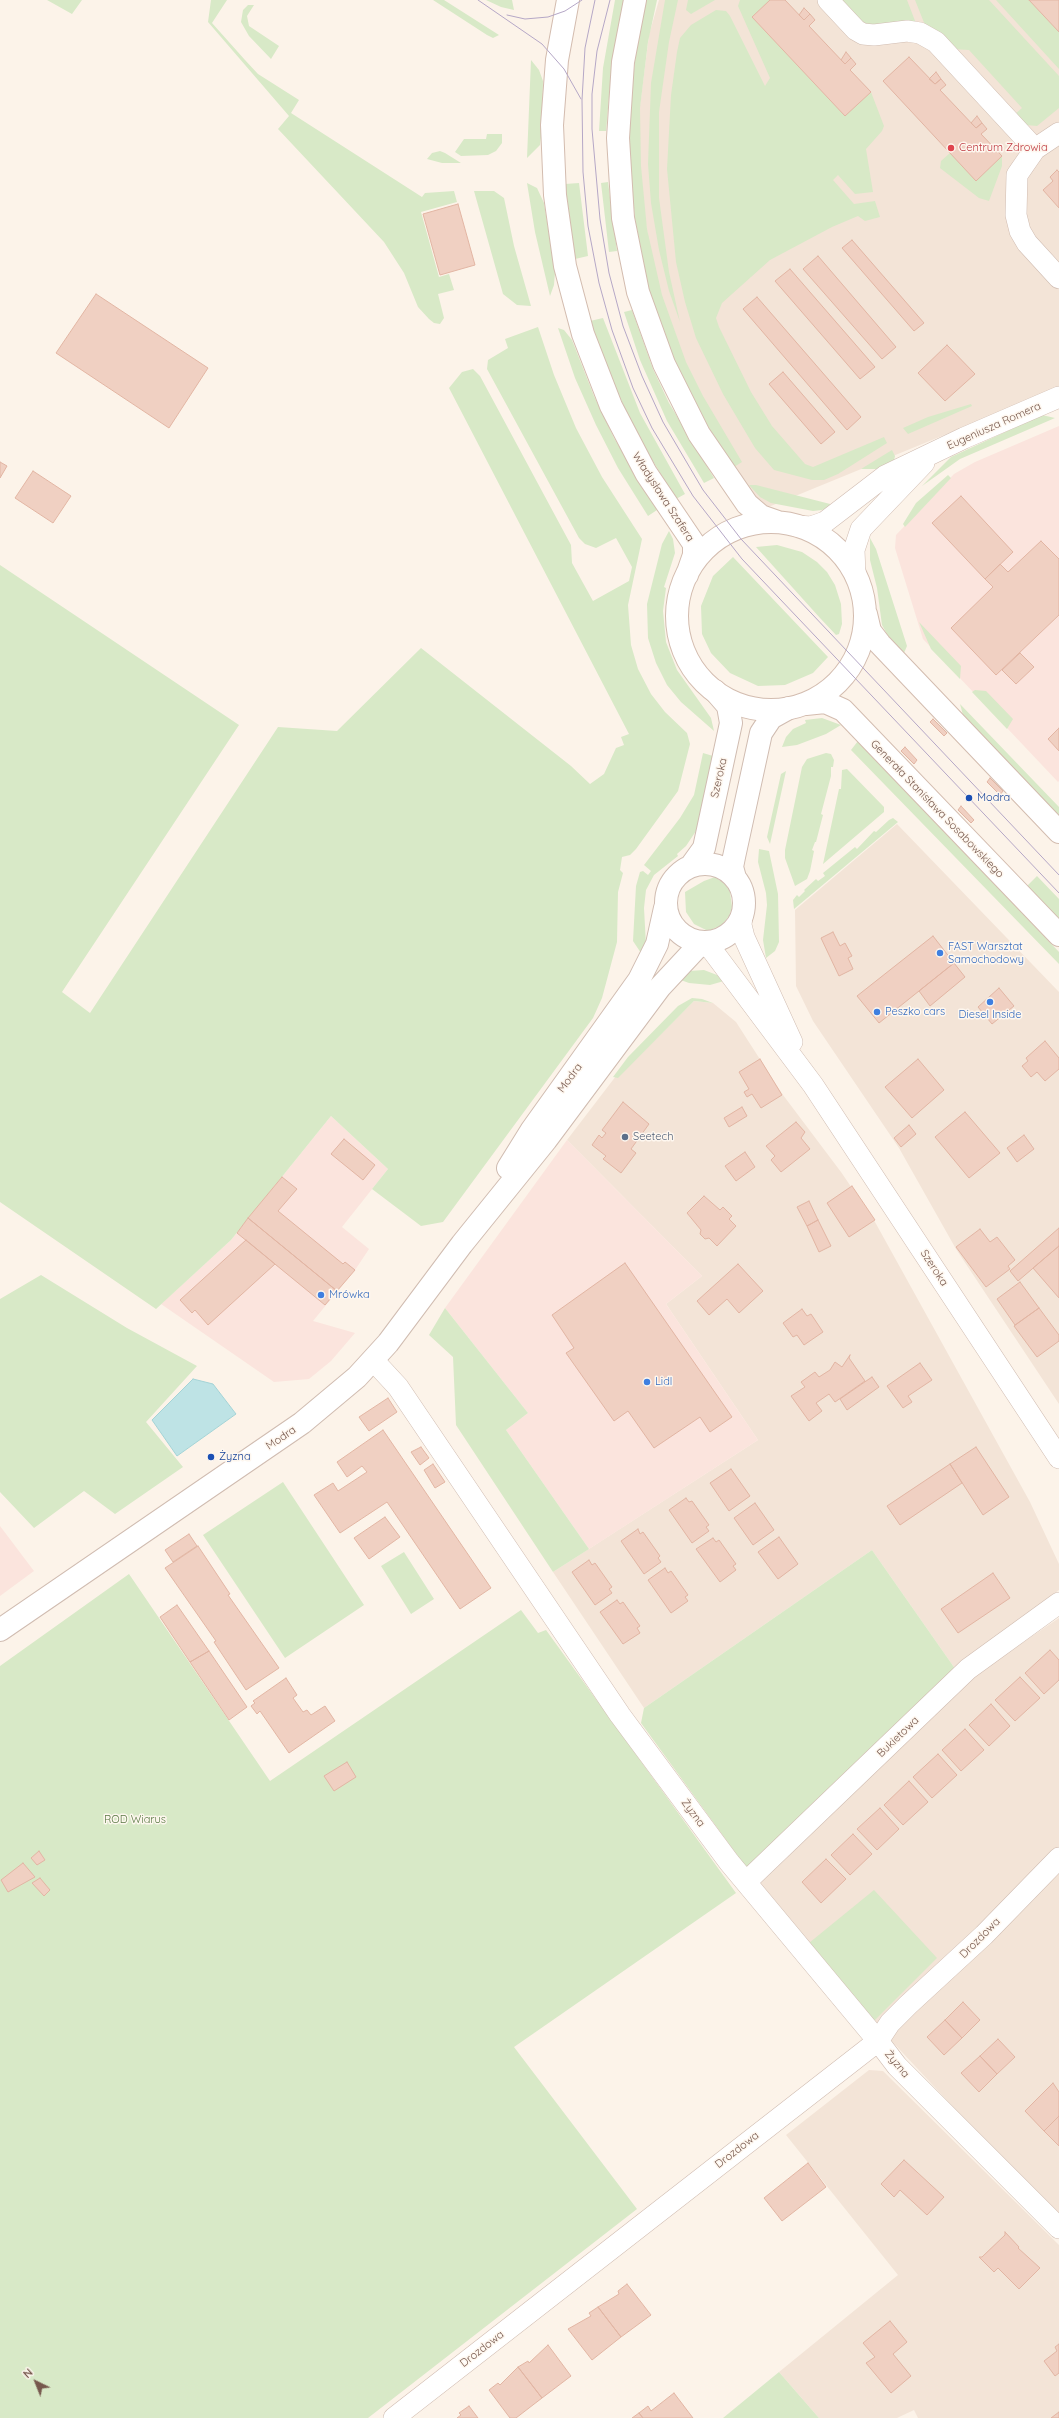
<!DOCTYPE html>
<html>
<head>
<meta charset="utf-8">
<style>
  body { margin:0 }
  #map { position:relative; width:1059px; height:2418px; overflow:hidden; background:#fcf3e9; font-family:Quicksand,sans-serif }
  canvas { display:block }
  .north { position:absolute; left:16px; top:2362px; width:40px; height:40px; -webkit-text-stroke:3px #fef7ef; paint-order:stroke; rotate:317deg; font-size:11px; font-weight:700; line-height:16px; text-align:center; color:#76584d }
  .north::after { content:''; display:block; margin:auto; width:14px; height:18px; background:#76584d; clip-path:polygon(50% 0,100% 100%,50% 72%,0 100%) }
</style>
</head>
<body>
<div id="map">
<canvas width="1059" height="2418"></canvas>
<div class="north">N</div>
</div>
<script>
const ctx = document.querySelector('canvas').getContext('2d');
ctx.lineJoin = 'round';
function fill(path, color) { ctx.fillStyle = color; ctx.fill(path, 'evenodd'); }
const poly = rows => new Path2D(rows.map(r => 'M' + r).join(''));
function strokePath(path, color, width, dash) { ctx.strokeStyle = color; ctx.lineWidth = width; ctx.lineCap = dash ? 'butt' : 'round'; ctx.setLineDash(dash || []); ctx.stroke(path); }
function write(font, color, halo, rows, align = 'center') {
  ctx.font = font + ' Quicksand,sans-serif'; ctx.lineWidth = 3; ctx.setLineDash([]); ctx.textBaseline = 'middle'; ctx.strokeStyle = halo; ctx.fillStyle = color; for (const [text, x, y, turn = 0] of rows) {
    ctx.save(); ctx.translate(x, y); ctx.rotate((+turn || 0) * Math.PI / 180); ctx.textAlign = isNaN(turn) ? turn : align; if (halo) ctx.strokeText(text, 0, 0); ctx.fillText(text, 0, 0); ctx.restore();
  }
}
fill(poly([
  [659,0,1059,0,1059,388,744,517,691,410,668,353,637,172,640,106,649,35],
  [897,824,1059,992,1059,1404,956,1249,899,1148,813,1021,796,986,795,910],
  [694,1001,713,1003,736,1022,783,1095,841,1172,875,1222,1030,1502,1059,1564,1059,1590,956,1670,872,1550,644,1708,553,1572,758,1440,666,1304,702,1276,567,1140,616,1076,618,1077],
  [1059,1618,1059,2214,983,2139,887,2036,759,1885,975,1675],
  [869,2070,883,2071,1059,2245,1059,2418,918,2418,914,2410,897,2418,819,2418,779,2372,898,2275,786,2135]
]), '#f3e4d7');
fill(poly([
  [1059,426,1059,781,1058,782,923,639,895,548,896,535,954,474,975,462],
  [331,1116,388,1169,342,1227,369,1249,355,1270,313,1321,355,1333,331,1361,309,1379,274,1382,161,1304,231,1240],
  [567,1140,702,1276,666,1304,758,1440,589,1549,506,1430,528,1413,445,1308],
  [0,1526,34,1571,0,1596]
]), '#fbe4dd');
fill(poly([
  [47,0,82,0,72,14],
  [211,0,227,0,212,23,245,60,258,74,299,100,291,113,422,197,425,193,454,191,457,202,421,212,439,277,449,274,454,290,438,294,444,318,440,324,434,323,429,319,418,307,404,273,384,242,278,129,289,116,208,22],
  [433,0,444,0,499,35,493,38,487,35],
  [486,0,512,0,514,10,501,7],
  [615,0,624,0,612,63,606,131,599,131,603,68],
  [646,0,657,0,648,42,640,108,641,166,647,229,662,295,686,362,703,396,742,462,734,467,706,423,681,378,667,343,649,290,635,219,629,151,630,105,637,44],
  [665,0,678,0,669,42,659,112,659,198,669,272,680,322,669,291,659,250,651,203,648,164,651,83],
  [688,0,715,0,691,14,686,10],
  [740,0,770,0,752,17,845,116,871,92,884,126,882,131,866,149,873,192,855,194,838,175,833,180,854,204,875,201,880,217,865,221,858,216,832,227,770,260,722,303,716,318,719,327,751,392,772,426,805,464,813,467,884,437,887,443,838,474,824,480,812,480,774,470,755,448,723,394,696,338,685,302,676,262,667,169,671,95,677,52,680,38,691,25,716,10,726,11,730,16,765,86,770,78,738,6],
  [838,0,907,0,917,26,861,27],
  [915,0,989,0,1059,76,1059,108,1037,126,1026,125,1014,115,1022,108,969,50,952,49,927,30],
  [996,0,1029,0,1059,32,1059,69],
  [254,5,247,16,249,26,279,46,271,59,249,36,241,22,243,10,248,5],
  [531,60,539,70,543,81,542,130,540,145,527,158],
  [487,134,502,134,502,143,496,151,488,155,461,156,455,152,464,139,486,139],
  [440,151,445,153,461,163,442,163,427,159,432,153],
  [950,153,976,181,1002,156,1002,166,989,201,979,198,940,168,941,161],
  [608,182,617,251,609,252,601,183],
  [527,183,537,188,544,203,555,272,554,285,550,296,535,232],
  [579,183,588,256,575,259,565,184],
  [474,191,494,191,504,198,514,246,531,306,517,305,503,294],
  [632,310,653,369,669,403,714,478,704,483,667,421,640,360,624,312],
  [603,318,640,413,685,494,676,499,637,435,603,360,590,321],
  [538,327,554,375,576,428,602,477,642,539,628,605,631,645,638,669,651,694,665,712,687,733,690,744,678,791,636,849,630,855,622,857,620,870,623,873,618,892,617,942,602,998,593,1018,443,1222,421,1226,372,1189,388,1169,331,1116,231,1240,156,1309,0,1202,0,565,239,725,62,992,90,1013,278,727,337,731,421,648,571,766,590,784,604,774,616,748,624,745,621,737,629,734,449,388,462,372,473,369,480,376,571,545,572,563,593,601,629,581,632,567,616,538,596,548,585,544,579,538,487,369,488,360,508,348,505,339],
  [558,328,564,330,572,340,594,396,614,438,657,510,648,516,618,468,596,425,575,378],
  [971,404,972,406,908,434,903,428,928,417],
  [1042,415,1055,418,960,459,922,486,951,457],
  [892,450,895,456,894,461,878,469,861,469],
  [948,475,951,478,905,527,903,524,916,503],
  [749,485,756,485,834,505,822,510,813,511,771,503,760,497],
  [669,531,673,539,675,553,664,587,666,588,663,611,666,642,677,670,711,718,714,731,681,702,667,685,656,663,648,638,647,604,662,544],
  [870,538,876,549,907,646,904,653,888,636,882,625,877,588,870,560],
  [777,545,802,552,817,562,827,572,835,585,841,604,842,624,839,634,836,635,820,618,756,547],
  [733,557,828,657,813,673,785,685,758,686,730,673,711,653,702,634,701,606,713,576],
  [919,622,961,666,960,679,931,649],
  [975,690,986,691,1013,719,1007,729,972,692],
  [960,704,1059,807,1059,816,963,715],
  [822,718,841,725,826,734,797,745,782,747,786,737,793,729,806,723,805,720],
  [858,741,1059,952,1059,964,851,750],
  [703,753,713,756,696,831,686,846,677,854,678,856,654,875,646,890,644,908,646,945,643,956,633,941,636,886,640,872,643,871,648,875,651,871,644,865,680,818,694,795],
  [826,753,831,754,834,760,833,767,831,767,831,776,821,814,823,815,816,842,815,842,812,850,814,851,810,871,807,879,795,886,785,858,785,850,802,767,807,759],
  [847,769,884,807,884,812,823,864,839,789,841,789,842,770],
  [786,771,770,844,767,837,781,774],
  [893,818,898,822,794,909,793,900,797,895,799,897,805,891,804,890,816,879,818,881,825,876,823,873,855,847,857,849,874,831,876,832,889,820],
  [759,849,769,851,778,894,779,942,775,951,766,958,763,940,767,905,766,893,758,862],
  [1037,876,1059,899,1059,920,1027,886],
  [715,877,725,884,730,892,732,907,729,916,722,925,708,931,694,924,686,912,685,892,704,881],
  [704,970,717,975,724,981,710,985,689,983,678,979,689,971],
  [692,998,702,999,713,1003,694,1001,618,1078,613,1077,628,1057,678,1006],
  [41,1275,127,1328,197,1366,146,1422,183,1467,115,1514,84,1491,34,1528,0,1492,0,1299],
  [445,1308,528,1413,506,1430,589,1549,553,1572,456,1425,453,1357,429,1335],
  [283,1482,364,1605,285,1658,203,1535],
  [872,1550,956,1670,748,1870,641,1723,644,1708],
  [404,1552,434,1599,411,1614,381,1566],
  [129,1574,270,1781,521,1610,538,1633,546,1630,736,1893,514,2047,637,2209,368,2418,0,2418,0,1666],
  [874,1890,937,1958,874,2021,809,1943],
  [779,2372,819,2418,723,2418]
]), '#d8e9c7');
const water = poly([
  [193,1379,213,1384,236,1414,177,1456,152,1420,193,1379]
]);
fill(water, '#bee3e5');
strokePath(water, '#a4d3d6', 1);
const building = poly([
  [770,0,785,0,804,20,810,14,815,20,809,26,845,64,851,58,856,64,850,70,871,92,845,116,752,17,770,0],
  [1029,0,1059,0,1059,32,1029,0],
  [804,8,810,14,804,20,799,15,804,8],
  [846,52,851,58,845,64,841,60,846,52],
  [909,57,935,84,941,79,946,85,940,90,976,128,982,123,987,129,981,134,1002,156,976,181,883,81,909,57],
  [936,72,941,79,935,84,929,79,936,72],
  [977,116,982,123,976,128,971,123,977,116],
  [1057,170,1059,172,1059,208,1043,190,1053,181,1050,177,1057,170],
  [458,204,475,265,440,275,423,214,458,204],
  [852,240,924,323,914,331,842,248,852,240],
  [818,256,896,347,882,359,803,269,818,256],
  [790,269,875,367,860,379,775,281,790,269],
  [96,294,208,368,169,428,56,353,96,294],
  [757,297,861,417,847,430,743,309,757,297],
  [947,345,975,374,945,401,918,373,947,345],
  [783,372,835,432,821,444,769,384,783,372],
  [0,462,7,466,0,478,0,462],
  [33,471,71,496,53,523,15,498,33,471],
  [961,496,1013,552,985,579,932,523,961,496],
  [1041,541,1059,559,1059,615,996,675,951,628,993,587,985,579,1000,564,1008,572,1041,541],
  [1020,653,1034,667,1016,684,1002,670,1020,653],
  [933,719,947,733,944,736,930,722,933,719],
  [1059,728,1059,751,1048,739,1059,728],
  [905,747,917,760,914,764,901,751,905,747],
  [990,778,1003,791,1000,795,987,782,990,778],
  [961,806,974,820,971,823,958,810,961,806],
  [833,932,840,946,845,943,852,956,848,958,853,969,839,976,821,938,833,932],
  [933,936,954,963,879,1023,857,996,933,936],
  [954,963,965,977,930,1006,919,991,954,963],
  [999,988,1014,1006,992,1024,978,1007,999,988],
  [1045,1041,1059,1058,1059,1069,1045,1081,1037,1072,1031,1077,1022,1066,1028,1061,1026,1058,1045,1041],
  [760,1059,782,1095,761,1108,752,1094,747,1097,744,1092,749,1089,739,1072,760,1059],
  [918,1059,944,1090,912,1118,885,1087,918,1059],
  [623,1102,649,1124,631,1149,636,1153,621,1173,603,1159,606,1156,592,1145,599,1135,602,1138,606,1133,602,1130,623,1102],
  [742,1107,747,1116,729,1127,724,1118,742,1107],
  [965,1112,1000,1153,969,1178,935,1137,965,1112],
  [796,1122,805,1132,801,1138,810,1149,781,1172,771,1160,775,1156,766,1146,796,1122],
  [909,1125,916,1134,901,1147,894,1138,909,1125],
  [1024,1135,1034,1149,1017,1162,1007,1148,1024,1135],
  [344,1139,375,1165,363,1180,331,1154,344,1139],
  [745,1152,755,1167,736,1181,725,1166,745,1152],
  [282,1177,297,1189,278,1211,343,1264,345,1262,355,1270,337,1291,248,1218,282,1177],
  [852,1186,875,1220,849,1237,827,1203,852,1186],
  [704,1196,720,1210,723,1207,732,1216,729,1219,736,1226,717,1246,709,1238,705,1239,700,1234,701,1230,687,1213,704,1196],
  [809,1201,818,1220,807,1226,797,1207,809,1201],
  [248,1218,337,1291,325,1305,237,1233,248,1218],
  [818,1220,831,1246,819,1252,807,1226,818,1220],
  [1059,1228,1059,1246,1018,1281,1010,1271,1059,1228],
  [980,1229,990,1242,997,1237,1015,1260,1008,1266,1010,1269,986,1287,956,1247,980,1229],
  [246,1240,275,1264,208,1325,195,1310,192,1313,180,1300,246,1240],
  [1059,1246,1059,1298,1033,1268,1059,1246],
  [625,1263,732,1417,710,1432,700,1417,654,1448,628,1411,614,1421,566,1353,574,1348,552,1315,625,1263],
  [738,1264,763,1291,739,1313,727,1299,709,1315,697,1301,738,1264],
  [1020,1282,1039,1308,1015,1325,997,1299,1020,1282],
  [1039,1308,1059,1335,1059,1341,1037,1357,1014,1326,1039,1308],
  [802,1309,807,1316,811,1314,823,1332,804,1345,797,1335,793,1337,783,1323,802,1309],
  [850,1355,849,1358,865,1381,835,1402,829,1394,816,1403,822,1411,809,1421,791,1396,805,1387,801,1382,815,1372,819,1377,830,1370,835,1362,842,1367,850,1355],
  [920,1363,932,1380,908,1396,912,1402,903,1408,887,1386,920,1363],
  [872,1377,879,1387,847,1410,840,1399,872,1377],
  [388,1398,397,1412,369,1431,359,1417,388,1398],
  [383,1430,491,1588,460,1609,387,1502,340,1533,314,1495,333,1483,338,1491,367,1472,362,1466,347,1477,337,1462,383,1430],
  [421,1447,429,1458,420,1465,411,1452,421,1447],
  [976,1447,1009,1497,983,1515,950,1464,976,1447],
  [433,1464,445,1482,435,1488,424,1470,433,1464],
  [950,1464,962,1483,900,1525,887,1506,950,1464],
  [731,1469,750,1496,729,1511,710,1483,731,1469],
  [686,1498,689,1502,692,1501,709,1525,706,1527,709,1531,692,1543,669,1510,686,1498],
  [755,1503,774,1530,753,1545,734,1518,755,1503],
  [385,1517,400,1537,369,1559,354,1538,385,1517],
  [638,1529,640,1534,643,1532,660,1556,658,1558,661,1562,644,1574,621,1541,638,1529],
  [189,1534,197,1546,173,1562,165,1550,189,1534],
  [779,1537,798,1564,778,1579,758,1552,779,1537],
  [713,1538,716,1542,719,1540,736,1564,733,1566,736,1570,720,1582,696,1549,713,1538],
  [198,1546,230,1594,228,1595,279,1668,246,1690,214,1642,216,1641,165,1568,198,1546],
  [589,1560,592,1565,595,1563,612,1587,609,1589,612,1593,595,1605,572,1572,589,1560],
  [665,1568,668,1573,671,1571,688,1595,685,1597,688,1601,671,1613,648,1580,665,1568],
  [993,1573,1010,1598,958,1633,941,1609,993,1573],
  [617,1600,620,1604,623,1602,640,1626,637,1628,640,1633,623,1644,600,1612,617,1600],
  [177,1605,209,1651,190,1662,160,1617,177,1605],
  [1050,1650,1059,1660,1059,1680,1044,1694,1025,1673,1050,1650],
  [209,1651,247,1707,229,1720,190,1662,209,1651],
  [1020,1677,1040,1698,1015,1721,995,1700,1020,1677],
  [286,1678,297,1695,293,1698,303,1712,307,1710,311,1715,325,1706,335,1721,289,1753,260,1711,257,1714,251,1706,255,1703,253,1701,286,1678],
  [991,1704,1010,1726,989,1746,969,1725,991,1704],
  [965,1729,984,1750,961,1771,942,1750,965,1729],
  [938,1754,957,1775,932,1798,913,1777,938,1754],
  [347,1762,356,1777,334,1791,324,1776,347,1762],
  [909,1781,928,1802,903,1825,884,1805,909,1781],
  [880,1808,899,1829,877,1850,857,1829,880,1808],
  [853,1834,872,1854,850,1875,831,1855,853,1834],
  [39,1851,45,1860,37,1865,31,1858,39,1851],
  [826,1859,846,1879,821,1903,802,1882,826,1859],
  [23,1863,35,1877,8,1892,1,1880,23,1863],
  [40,1878,50,1890,44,1896,32,1883,40,1878],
  [963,2002,980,2020,962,2038,945,2020,963,2002],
  [945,2020,962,2038,944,2055,927,2037,945,2020],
  [998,2039,1015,2057,997,2074,980,2056,998,2039],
  [980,2056,997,2074,979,2092,961,2073,980,2056],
  [1053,2083,1059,2092,1059,2116,1044,2131,1025,2111,1053,2083],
  [1059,2116,1059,2146,1044,2131,1059,2116],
  [904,2160,944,2197,927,2215,900,2190,894,2197,881,2184,904,2160],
  [808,2163,826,2187,782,2221,764,2198,808,2163],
  [1005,2232,1019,2247,1018,2248,1040,2268,1019,2289,998,2268,994,2272,979,2257,982,2257,1005,2235,1005,2232],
  [627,2284,651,2315,621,2337,598,2307,619,2294,618,2291,627,2284],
  [598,2307,621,2337,592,2360,568,2329,591,2316,589,2313,598,2307],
  [890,2321,907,2342,893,2354,911,2376,891,2393,866,2363,875,2357,863,2343,890,2321],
  [1059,2344,1059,2373,1055,2376,1044,2361,1057,2351,1055,2347,1059,2344],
  [548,2345,571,2376,542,2398,518,2367,528,2361,529,2363,548,2345],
  [518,2367,542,2398,516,2418,510,2418,489,2390,498,2383,500,2385,518,2367],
  [674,2393,693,2418,643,2418,639,2413,648,2406,651,2411,674,2393],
  [469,2406,478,2418,457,2418,461,2415,459,2413,469,2406],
  [1059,2412,1059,2418,1051,2418,1059,2412],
  [639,2413,643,2418,632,2418,639,2413]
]);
fill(building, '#f0d0c2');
strokePath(building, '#e2b5a3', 1);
const minor = poly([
  [828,0,856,30,863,34,874,35,907,31,920,33,936,42,1035,149,1017,175,1016,215,1020,231,1027,243,1059,278],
  [1035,149,1059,133],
  [797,526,811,527,825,522,885,476,964,438,1059,397],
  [855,574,854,550,861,529,924,463],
  [742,915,741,925,744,937,792,1042],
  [702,942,712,950,813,1085,1059,1458],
  [373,1360,398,1387,620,1715,729,1862,878,2041,897,2066,1059,2228],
  [746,1882,968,1669,1059,1603],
  [394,2418,878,2041,890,2023,908,2005,984,1935,1059,1858]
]);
const tertiary = poly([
  '666 903a39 39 0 1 1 78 0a39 39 0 1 1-78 0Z',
  [691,866,704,848,731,723,728,706,715,691],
  [735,878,732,867,734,857,761,733,771,718,789,708],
  [508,1168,531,1131,639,980,657,944,665,908],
  [0,1630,302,1423,357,1377,388,1343,462,1244,546,1140,660,987,702,942]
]);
const secondary = poly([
  [568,0,557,60,552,125,555,195,565,266,583,334,611,406,646,473,694,544,694,555,687,575],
  [635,0,623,62,618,138,623,218,638,292,664,364,699,434,747,504,761,516,778,522],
  '677 616a94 94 0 1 1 188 0a94 94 0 1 1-188 0Z',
  [866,614,870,631,880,644,1059,832],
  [806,704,825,702,843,710,1059,935]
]);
strokePath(minor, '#d0bcb1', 22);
strokePath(tertiary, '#d0bcb1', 24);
strokePath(secondary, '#d3bcaf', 24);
strokePath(minor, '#fff', 21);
strokePath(tertiary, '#fff', 22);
strokePath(secondary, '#fff', 22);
strokePath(poly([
  [478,0,542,44,564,69,581,99],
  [595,0,585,48,582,100,583,172,588,226,599,283,612,330,633,388,652,428,693,496,742,559,1059,893],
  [610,0,597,51,592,94,592,129,600,219,609,273,623,326,642,376,663,422,703,490,741,539,1059,875],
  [507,15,525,19,548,17,565,11,582,0]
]), '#b5a7c6', 1);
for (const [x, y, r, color] of [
  [951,148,4,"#e0444e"],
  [969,798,4,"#1a4fb4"],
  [940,953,4,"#3f7fe0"],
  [990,1002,4,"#3f7fe0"],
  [877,1012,4,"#3f7fe0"],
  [625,1137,4,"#5c6f8a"],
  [321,1295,4,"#3f7fe0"],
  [647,1382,4,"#3f7fe0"],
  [211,1457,4,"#1a4fb4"]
]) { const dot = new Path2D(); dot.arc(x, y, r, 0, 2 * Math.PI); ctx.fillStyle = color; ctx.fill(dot); strokePath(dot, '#fef7ef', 1.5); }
write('11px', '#be3a42', '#fef7ef', [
  ["Centrum Zdrowia",959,148]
], 'left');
write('11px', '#76584d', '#fef7ef', [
  ["Eugeniusza Romera",994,426,-24],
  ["Władysława Szafera",663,497,57],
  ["Szeroka",719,778,-77],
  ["Generała Stanisława Sosabowskiego",937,809,46],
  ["Modra",570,1078,-53],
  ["Szeroka",934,1268,57],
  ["Modra",281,1438,-34],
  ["Bukietowa",898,1737,-44],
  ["Żyzna",693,1813,54],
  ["Drozdowa",980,1938,-45],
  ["Żyzna",897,2064,50],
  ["Drozdowa",737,2150,-38],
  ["Drozdowa",482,2349,-38]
]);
write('11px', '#164399', '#fef7ef', [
  ["Modra",977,798],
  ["Żyzna",219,1457]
], 'left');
write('11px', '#366cbe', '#fef7ef', [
  ["FAST Warsztat",948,947],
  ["Samochodowy",948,960],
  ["Peszko cars",885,1012],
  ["Diesel Inside",990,1015,"center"],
  ["Mrówka",329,1295],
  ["Lidl",655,1382]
], 'left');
write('11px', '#4e5e75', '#fef7ef', [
  ["Seetech",633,1137]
], 'left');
write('11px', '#5a7a45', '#fef7ef', [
  ["ROD Wiarus",135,1820]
]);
</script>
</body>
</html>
